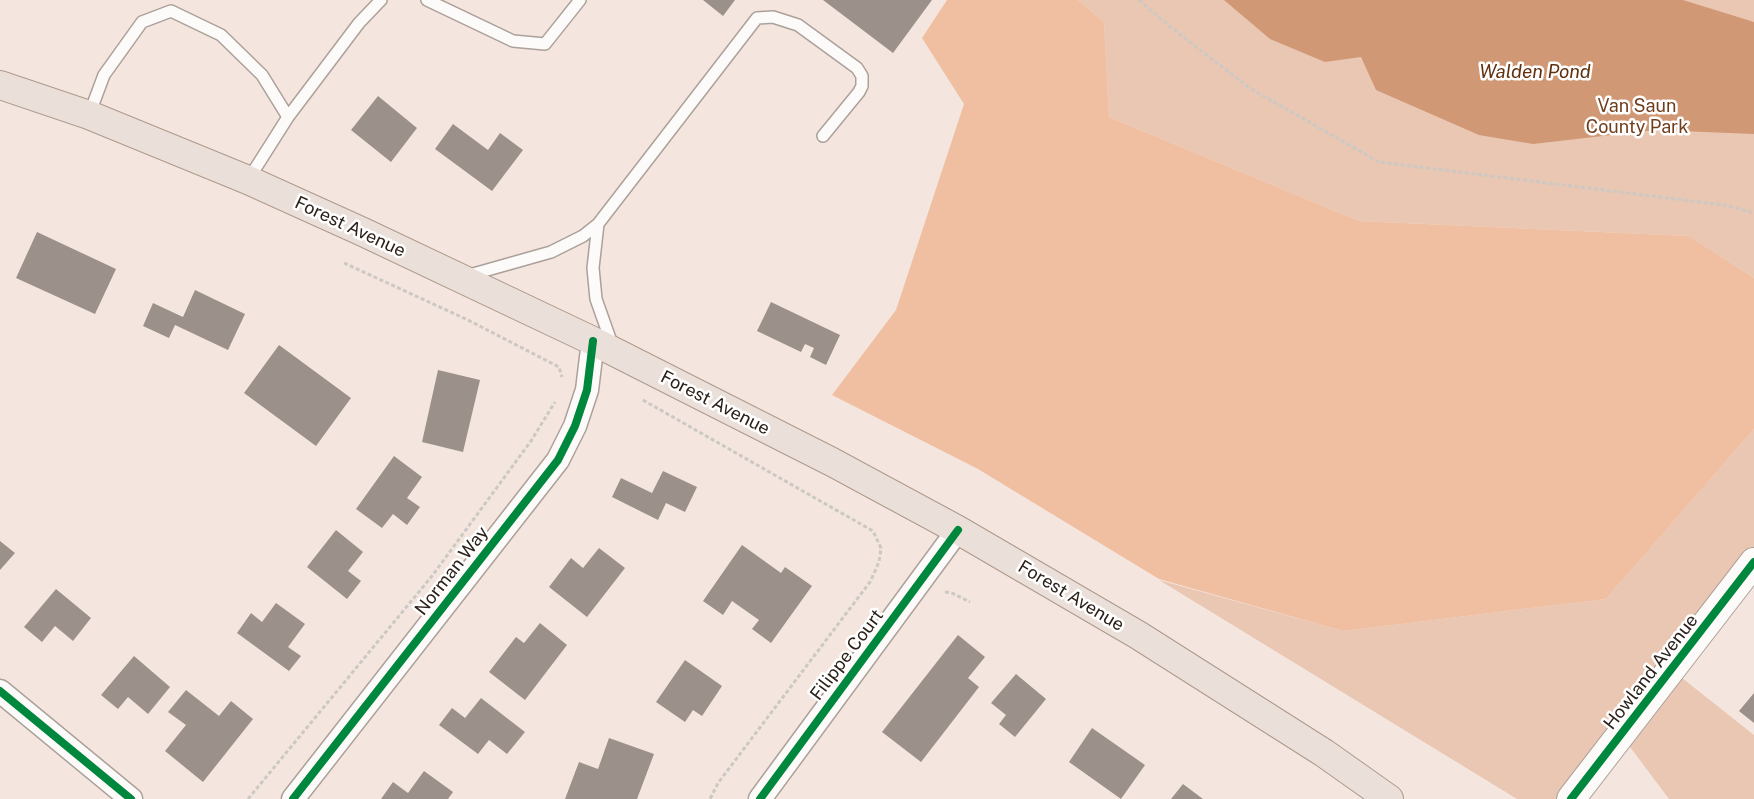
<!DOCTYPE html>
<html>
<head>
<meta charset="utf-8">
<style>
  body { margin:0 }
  canvas { display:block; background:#f4e6de }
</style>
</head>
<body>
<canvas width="1754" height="799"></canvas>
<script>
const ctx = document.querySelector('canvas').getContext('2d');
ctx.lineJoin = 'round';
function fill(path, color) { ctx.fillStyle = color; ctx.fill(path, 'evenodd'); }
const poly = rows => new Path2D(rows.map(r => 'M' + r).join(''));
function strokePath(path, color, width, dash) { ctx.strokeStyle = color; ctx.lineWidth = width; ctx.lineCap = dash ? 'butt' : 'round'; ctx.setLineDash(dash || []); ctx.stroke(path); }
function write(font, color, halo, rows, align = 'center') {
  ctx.font = font + ' "Public Sans",sans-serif'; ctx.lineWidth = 5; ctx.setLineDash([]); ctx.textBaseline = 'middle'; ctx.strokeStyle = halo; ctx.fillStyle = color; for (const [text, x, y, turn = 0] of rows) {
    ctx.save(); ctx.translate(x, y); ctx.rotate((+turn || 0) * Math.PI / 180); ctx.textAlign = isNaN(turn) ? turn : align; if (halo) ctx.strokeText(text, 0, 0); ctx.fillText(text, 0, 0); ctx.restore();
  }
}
fill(poly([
  [1078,0,1754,0,1754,278,1689,236,1359,221,1109,117,1104,22],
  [1754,429,1754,566,1672,670,1754,735,1754,799,1669,799,1621,735,1571,799,1517,799,1159,580,1343,631,1606,599]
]), '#eac7b3');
fill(poly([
  [947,0,1078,0,1104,22,1109,117,1359,221,1689,236,1754,278,1754,429,1606,599,1343,631,1159,579,978,469,832,395,896,310,964,104,922,38]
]), '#f0bfa1');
fill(poly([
  [1224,0,1683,0,1754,22,1754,134,1655,130,1533,144,1479,135,1376,90,1361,57,1325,62,1270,39]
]), '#d09874');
fill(poly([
  [703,0,735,0,723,16],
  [823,0,932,0,893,53],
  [378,96,417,128,391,162,351,130],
  [453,124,488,150,500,133,523,150,492,191,435,149],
  [37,232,116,269,95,314,16,278],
  [195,290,245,314,228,350,175,325,169,338,143,326,153,303,183,317],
  [771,302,840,335,826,365,810,357,814,348,805,344,801,352,757,331],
  [279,345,351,398,316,446,244,393],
  [438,370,480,380,463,452,422,442],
  [394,456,422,477,407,498,420,507,407,525,393,514,382,528,356,509],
  [663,471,697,487,685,512,666,503,658,520,612,497,621,478,652,493],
  [336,530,363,552,348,571,361,581,347,599,307,567],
  [0,541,15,553,0,570],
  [742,545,781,573,785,567,812,586,771,643,752,629,759,620,732,601,723,615,703,601],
  [599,548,625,568,587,617,549,587,571,558,583,568],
  [56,589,91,618,73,641,55,626,42,642,24,627],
  [276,603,305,624,288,647,301,656,289,671,237,633,251,613,262,622],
  [540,623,567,645,525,700,489,672,516,637,524,643],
  [958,635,985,657,968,678,979,687,921,762,882,732],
  [134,656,170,687,148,714,128,697,118,709,101,695],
  [685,660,722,686,702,716,693,710,685,722,656,702],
  [1016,674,1046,699,1015,737,999,724,1006,715,991,703],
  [186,690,219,716,231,701,253,719,203,782,165,751,186,725,168,712],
  [1754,693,1754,723,1739,711],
  [481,698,525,732,507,754,489,740,478,754,439,725,452,708,465,718],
  [1092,728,1145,765,1121,799,1069,762],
  [609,738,654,754,637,799,565,799,579,762,598,769],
  [424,771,453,792,448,799,381,799,393,782,408,793],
  [1183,784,1203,799,1171,799]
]), '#9b918a');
const service = poly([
  [427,0,513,41,545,44,580,0],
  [89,115,104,75,142,22,171,11,221,35,262,75,288,117],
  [248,180,288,117,359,23,381,0],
  [598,224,593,268,596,299,613,347],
  [466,276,551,252,583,236,598,224,757,18,773,17,798,25,857,68,862,76,862,86,859,92,823,136]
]);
const minor = poly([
  [0,691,131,799],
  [293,799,558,460,575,426,587,390,593,341],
  [760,799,958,530]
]);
const tertiary = poly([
  [1571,799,1754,562]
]);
const primary = poly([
  [0,85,89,115,248,180,363,232,593,341,832,462,958,530,1138,635,1324,753,1389,799]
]);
strokePath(service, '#aca19a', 14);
strokePath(minor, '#aca19a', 25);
strokePath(tertiary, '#aca19a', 30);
strokePath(primary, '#ae998a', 30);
strokePath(poly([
  [1139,0,1169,26,1248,87,1379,162,1724,205,1754,213],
  [344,263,468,320,559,367,562,377],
  [643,400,873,531,881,548,879,562,870,582,718,783,710,799],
  [945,592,952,593,970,602],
  [248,799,432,576,531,441,555,402]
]), '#ccc8c4', 3, [4, 2.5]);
strokePath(service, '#fdfbfa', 11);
strokePath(minor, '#fdfbfa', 22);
strokePath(tertiary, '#fdfbfa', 28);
strokePath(primary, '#eae0d9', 28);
strokePath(poly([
  [0,691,131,799],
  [293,799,558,460,575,426,587,390,593,341],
  [760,799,958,530],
  [1571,799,1754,562]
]), '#00873e', 8);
write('18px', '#713e1d', '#fff', [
  ["Van Saun",1637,106],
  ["County Park",1637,127]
]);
write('18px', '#2c211a', '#fff', [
  ["Forest Avenue",350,227,25],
  ["Forest Avenue",715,403,27],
  ["Norman Way",452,571,-52],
  ["Forest Avenue",1071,596,31],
  ["Filippe Court",847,655,-53],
  ["Howland Avenue",1651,672,-52]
]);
write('italic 19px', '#62300d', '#fff', [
  ["Walden Pond",1535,72]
]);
</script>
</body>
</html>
